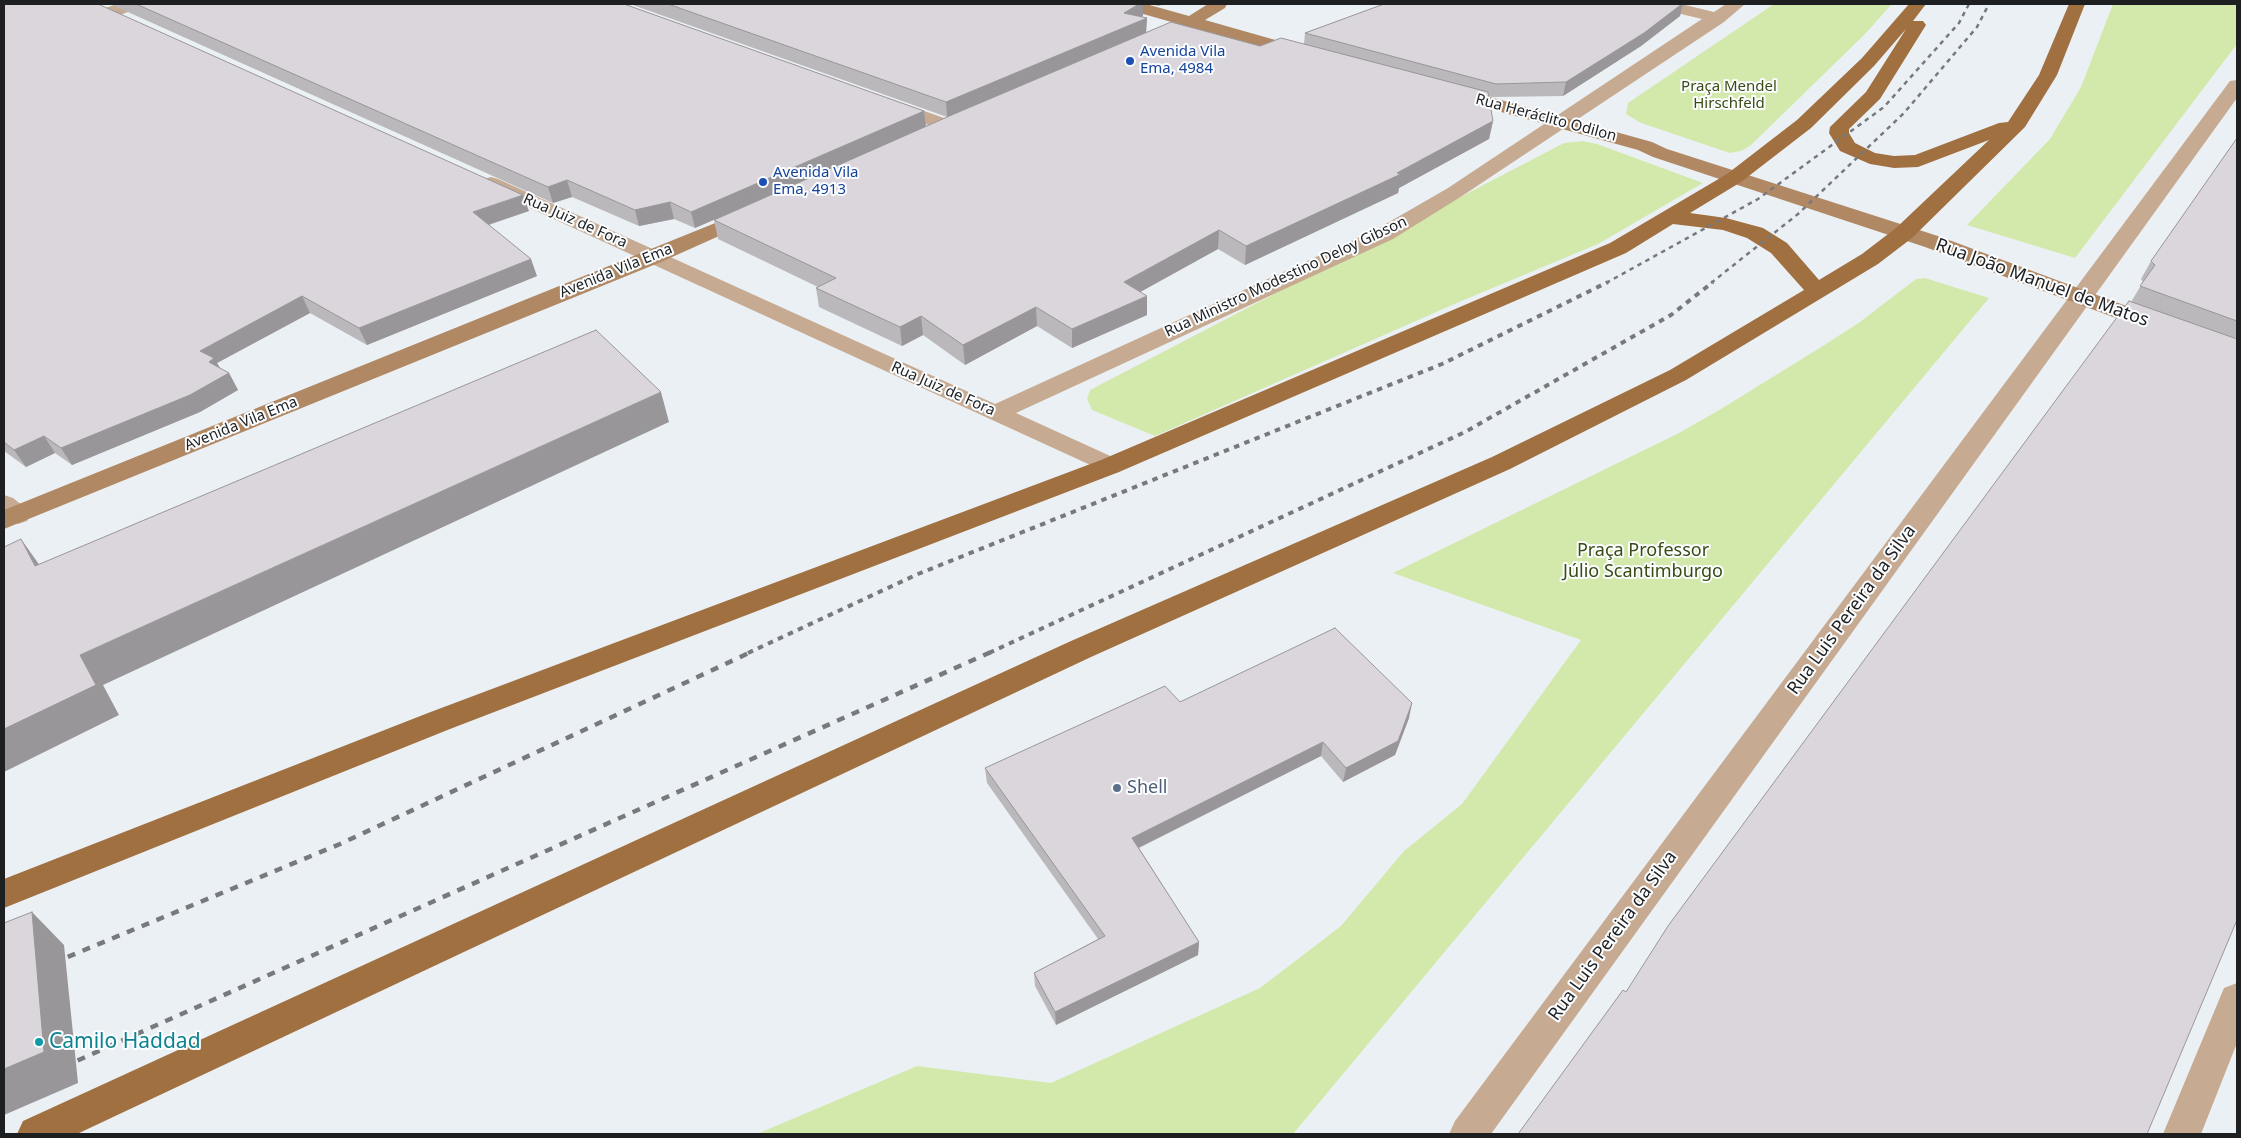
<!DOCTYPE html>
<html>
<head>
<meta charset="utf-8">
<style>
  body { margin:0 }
  #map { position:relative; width:2241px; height:1138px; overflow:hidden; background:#ebf0f5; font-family:"Noto Sans",sans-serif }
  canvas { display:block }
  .frame { position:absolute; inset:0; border:5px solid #1e1f21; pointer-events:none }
</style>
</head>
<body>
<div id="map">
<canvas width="2241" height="1138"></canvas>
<div class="frame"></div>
</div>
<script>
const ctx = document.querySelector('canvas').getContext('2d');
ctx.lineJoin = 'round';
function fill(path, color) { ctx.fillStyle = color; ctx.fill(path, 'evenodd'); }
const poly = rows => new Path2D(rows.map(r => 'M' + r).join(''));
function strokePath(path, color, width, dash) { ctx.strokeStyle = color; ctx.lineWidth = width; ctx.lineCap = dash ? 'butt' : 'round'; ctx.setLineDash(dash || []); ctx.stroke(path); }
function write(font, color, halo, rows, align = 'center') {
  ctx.font = font + ' "Noto Sans",sans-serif'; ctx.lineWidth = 4; ctx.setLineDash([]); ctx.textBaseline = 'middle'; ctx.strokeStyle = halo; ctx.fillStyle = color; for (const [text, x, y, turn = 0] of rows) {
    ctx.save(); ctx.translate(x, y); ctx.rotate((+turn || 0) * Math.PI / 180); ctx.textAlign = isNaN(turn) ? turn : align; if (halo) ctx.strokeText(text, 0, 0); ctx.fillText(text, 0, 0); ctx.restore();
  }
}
fill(poly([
  [1774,4,1892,4,1864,35,1750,146,1741,151,1730,153,1641,123,1626,114,1628,103],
  [2113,4,2237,4,2237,44,2075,258,1967,225,2050,139,2081,87],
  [1583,141,1597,144,1703,183,1598,244,1459,302,1155,436,1092,410,1087,399,1090,390,1564,143],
  [1925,278,1989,298,1293,1134,757,1134,917,1066,1051,1083,1260,988,1341,926,1404,851,1462,804,1581,640,1393,573,1679,433,1721,409,1826,344,1860,322,1916,279]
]), '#d3e9ab');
fill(poly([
  [118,4,141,4,139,8,117,16,105,16,102,12,105,8,118,4],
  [1654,4,1681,4,1714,12,1726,4,1745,4,1724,22,1462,196,1393,239,1016,413,1119,460,1123,466,1119,472,1110,474,484,187,481,183,484,179,491,177,498,179,995,404,1377,229,1448,188,1702,19,1656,8,1654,4],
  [2237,80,2237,98,1491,1134,1449,1134,1455,1121,2230,81,2237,80],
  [891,99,955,122,958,126,955,130,948,132,884,109,882,105,884,101,891,99],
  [4,495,13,498,27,509,31,515,27,521,18,524,4,517,4,495],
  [2237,983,2237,1043,2201,1134,2163,1134,2224,988,2237,983]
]), '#c6ab92');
fill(poly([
  [1120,4,1146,4,1189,16,1208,4,1227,4,1225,8,1205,20,1307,49,1310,53,1307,57,1301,58,1193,28,1154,44,1142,44,1139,40,1142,36,1175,23,1122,8,1120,4],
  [1454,87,1652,142,1667,149,1941,237,2164,320,2167,325,2164,330,2156,332,2148,330,1925,247,1653,157,1638,150,1447,97,1445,93,1447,89,1454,87],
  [750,209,757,211,760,215,757,219,661,262,4,529,4,510,750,209]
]), '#b08964');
fill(poly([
  [1909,4,1926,4,1913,21,1923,21,1926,25,1880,99,1849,129,1849,133,1855,143,1875,153,1894,156,1915,155,1999,123,2008,122,2039,75,2069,4,2085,4,2057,75,2025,127,1912,238,1878,264,1686,380,1510,469,1091,657,77,1134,17,1134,23,1121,1071,641,1492,457,1670,370,1804,290,1771,253,1747,238,1723,230,1673,224,1626,253,1119,472,450,729,4,908,4,879,428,713,1101,460,1610,243,1727,174,1797,120,1862,58,1909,4],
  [1906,29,1866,92,1830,127,1829,133,1840,151,1870,164,1894,168,1918,167,1989,140,1896,228,1862,254,1819,280,1787,243,1763,228,1726,218,1690,213,1741,182,1811,128,1874,66,1906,29]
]), '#a07041');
strokePath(poly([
  [1606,283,1758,199,1884,107,1959,23,1969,4],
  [1711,283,1798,214,1904,113,1977,27,1989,4]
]), '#77797d', 2.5, [4.5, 4.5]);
strokePath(poly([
  [748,653,918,574,1442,364,1608,282],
  [989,653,1465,432,1671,315,1713,282]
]), '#77797d', 4, [5.5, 5.5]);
strokePath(poly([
  [53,963,340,844,751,652],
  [63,1067,991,652]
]), '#77797d', 4.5, [8, 8]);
fill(poly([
  [4,4,529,211,489,225,537,276,367,345,310,313,217,363,220,368,229,373,238,390,200,412,72,465,55,453,26,467,4,451],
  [110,4,624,4,924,111,926,126,947,117,630,4,1143,4,1143,16,1142,17,1147,18,1146,33,1260,46,1304,44,1305,33,1382,5,1378,4,1683,4,1680,16,1641,46,1563,96,1493,97,1488,96,1493,121,1489,139,1399,188,1398,193,1245,265,1218,249,1140,292,1147,315,1072,348,1037,326,965,365,923,335,902,346,819,307,816,288,818,287,718,239,714,220,810,178,695,228,674,219,639,226,572,197,553,203],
  [1150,4,1164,4,1159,6],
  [2237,138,2237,920,1626,992,2131,302,2143,282,2141,279,2151,261],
  [1180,702,1409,718,1395,755,1343,782,1321,756,1139,848,1199,942,1198,955,1056,1025,1035,986,1034,973,1098,939,987,783,985,768]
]), '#bbb8bc');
fill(poly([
  [1139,4,1143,4,1143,16,1124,28,1124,13],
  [1682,4,1683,4,1680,16,1641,46,1563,96,1566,82],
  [1147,18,1146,33,947,117,946,102],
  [924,111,926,127,695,228,691,212],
  [1493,121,1489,139,1399,188,1398,193,1245,265,1246,246,1397,173],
  [567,180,572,197,553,203,548,187],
  [523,195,529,211,478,228,473,212],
  [670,202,674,219,639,226,635,210],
  [1219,230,1218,249,1124,301,1124,282],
  [531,259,537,276,367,345,359,328],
  [302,296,310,313,217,363,224,375,218,379,200,351],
  [1147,296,1147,315,1072,348,1072,329],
  [1036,307,1037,326,965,365,963,345],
  [921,316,923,335,902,346,900,327],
  [229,373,238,390,200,412,72,465,61,448],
  [661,392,669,422,103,685,119,715,4,772,4,729,80,655],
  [44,436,55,453,26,467,14,450],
  [21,539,43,570,35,566],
  [1412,703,1409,718,1395,755,1343,782,1346,768],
  [1323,742,1321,756,1132,851,1132,838],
  [32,912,64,945,78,1083,4,1115,4,1069],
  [1199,942,1198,955,1056,1025,1055,1012]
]), '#999699');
const building = poly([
  [4,4,98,4,523,195,473,212,531,259,359,328,302,296,200,351,214,358,209,362,229,373,190,395,61,448,44,436,14,450,4,442,4,4],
  [136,4,624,4,924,111,691,212,670,202,635,210,567,180,548,187,136,4],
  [668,4,1139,4,1124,13,1147,18,946,102,668,4],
  [1384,4,1682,4,1644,33,1566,82,1496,84,1305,33,1384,4],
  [1171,22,1260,46,1281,38,1488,92,1493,121,1397,173,1401,174,1246,246,1219,230,1124,282,1147,296,1072,329,1036,307,963,345,921,316,900,327,816,288,836,278,714,220,954,114,1171,22],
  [2237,138,2237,321,2140,286,2155,265,2151,261,2237,138],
  [2129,301,2237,339,2237,920,2147,1134,1518,1134,1623,990,1626,992,1668,926,2129,301],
  [596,330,661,392,80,655,96,685,4,729,4,547,21,539,35,566,596,330],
  [1335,628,1412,703,1398,741,1346,768,1323,742,1132,838,1199,942,1055,1012,1034,973,1105,936,985,768,1165,686,1180,702,1335,628],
  [32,912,44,1052,4,1069,4,923,32,912]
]);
fill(building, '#dad6db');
strokePath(building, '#999699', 1);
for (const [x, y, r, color] of [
  [1130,61,5,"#1a4fb4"],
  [763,182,5,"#1a4fb4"],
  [1117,788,5,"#5c6f8a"],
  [39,1042,5,"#0f9aa8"]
]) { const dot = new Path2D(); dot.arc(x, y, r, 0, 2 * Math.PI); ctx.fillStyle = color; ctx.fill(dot); strokePath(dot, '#fbfdff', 2); }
write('15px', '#164399', '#fbfdff', [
  ["Avenida Vila",1140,52],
  ["Ema, 4984",1140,69],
  ["Avenida Vila",773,173],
  ["Ema, 4913",773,190]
], 'left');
write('15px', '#3b4a13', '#fbfdff', [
  ["Praça Mendel",1729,87],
  ["Hirschfeld",1729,104]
]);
write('15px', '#1e1f21', '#fbfdff', [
  ["Rua Heráclito Odilon",1546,118,15],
  ["Rua Juiz de Fora",575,221,24],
  ["Avenida Vila Ema",616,271,-22],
  ["Rua Ministro Modestino Deloy Gibson",1286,277,-25],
  ["Rua Juiz de Fora",943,389,24],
  ["Avenida Vila Ema",241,424,-22]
]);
write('18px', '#1e1f21', '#fbfdff', [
  ["Rua João Manuel de Matos",2042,283,20],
  ["Rua Luis Pereira da Silva",1852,610,-54],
  ["Rua Luis Pereira da Silva",1613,936,-54]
]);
write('18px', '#3b4a13', '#fbfdff', [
  ["Praça Professor",1643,551],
  ["Júlio Scantimburgo",1643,572]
]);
write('18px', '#4e5e75', '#fbfdff', [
  ["Shell",1127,788]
], 'left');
write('21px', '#0d838f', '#fbfdff', [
  ["Camilo Haddad",49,1042]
], 'left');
</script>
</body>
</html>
